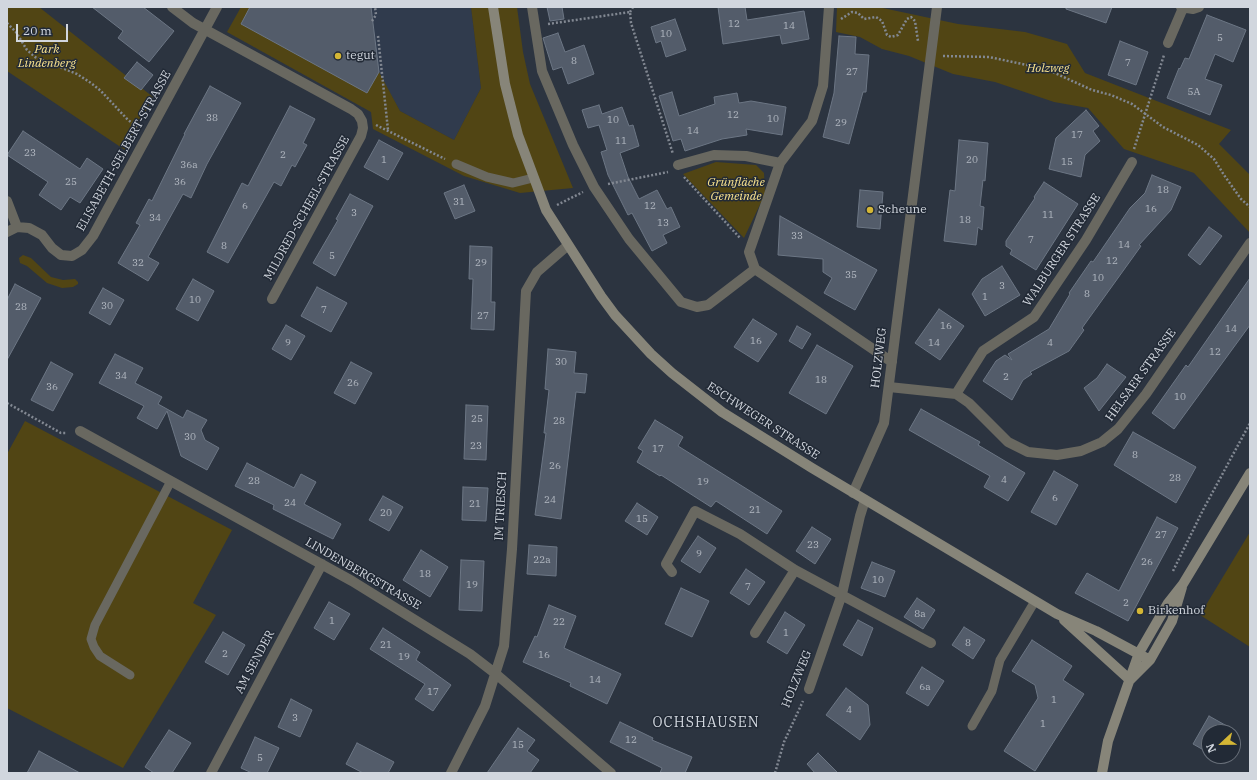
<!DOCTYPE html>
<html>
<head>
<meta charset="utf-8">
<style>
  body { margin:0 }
  #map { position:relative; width:1257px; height:780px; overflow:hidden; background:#2c3440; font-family:"IBM Plex Serif",serif }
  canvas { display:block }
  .frame { position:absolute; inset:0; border:8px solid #d1d6de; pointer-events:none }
  .north { position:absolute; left:1201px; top:724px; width:40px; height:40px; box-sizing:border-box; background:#222a36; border:1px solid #686f79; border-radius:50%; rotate:248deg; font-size:11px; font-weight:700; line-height:16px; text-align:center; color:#d1d6de }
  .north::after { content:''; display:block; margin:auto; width:14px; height:18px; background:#d4b635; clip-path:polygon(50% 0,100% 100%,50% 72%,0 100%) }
  .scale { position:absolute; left:16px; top:24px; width:52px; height:18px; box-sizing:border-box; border:2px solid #d1d6de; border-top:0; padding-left:5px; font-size:12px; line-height:14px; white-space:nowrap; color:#d1d6de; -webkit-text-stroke:3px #222a36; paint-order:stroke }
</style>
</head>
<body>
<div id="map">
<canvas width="1257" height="780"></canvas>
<div class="frame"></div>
<div class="north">N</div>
<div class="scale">20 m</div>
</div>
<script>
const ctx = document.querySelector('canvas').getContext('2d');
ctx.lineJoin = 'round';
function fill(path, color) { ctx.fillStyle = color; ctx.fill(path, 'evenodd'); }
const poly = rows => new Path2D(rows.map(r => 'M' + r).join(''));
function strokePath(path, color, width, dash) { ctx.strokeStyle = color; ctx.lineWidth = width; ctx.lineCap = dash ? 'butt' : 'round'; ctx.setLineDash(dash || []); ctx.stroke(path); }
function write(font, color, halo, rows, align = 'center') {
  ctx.font = font + ' "IBM Plex Serif",serif'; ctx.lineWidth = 3; ctx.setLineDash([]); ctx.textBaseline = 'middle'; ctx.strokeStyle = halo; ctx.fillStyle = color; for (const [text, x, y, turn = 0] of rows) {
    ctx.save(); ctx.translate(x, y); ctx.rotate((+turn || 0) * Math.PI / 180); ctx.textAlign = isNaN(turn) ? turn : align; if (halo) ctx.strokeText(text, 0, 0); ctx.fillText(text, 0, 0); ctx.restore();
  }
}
fill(poly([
  [250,7,471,7,481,88,454,140,400,111,378,72,367,93,241,24]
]), '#303b4d');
fill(poly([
  [7,7,39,7,153,97,125,150,7,71],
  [241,7,250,7,241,24,367,92,379,72,400,111,454,140,481,88,471,7,517,7,523,52,530,84,573,188,520,193,464,176,373,129,371,112,227,32],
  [837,7,878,7,958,24,1025,32,1067,44,1085,73,1231,130,1219,144,1250,175,1250,233,1194,173,1124,149,1088,108,1054,102,995,82,953,74,909,56,882,49,860,37,836,32],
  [716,162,756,165,764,173,765,194,744,238,683,174],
  [23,255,31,258,51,277,63,280,75,279,78,282,78,284,73,287,62,288,47,283,27,266,20,263,19,258],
  [25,421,232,530,193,603,216,615,123,768,7,708,7,454],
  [1250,532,1250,647,1200,615]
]), '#514514');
const building = poly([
  [92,7,143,7,174,31,149,62,118,38,123,31,92,7],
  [250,7,371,7,379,72,367,93,241,24,250,7],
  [547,7,562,7,564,19,550,21,547,7],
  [718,7,745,7,747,20,804,11,809,39,782,44,780,35,723,44,718,7],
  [1066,7,1112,7,1106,23,1066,9,1066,7],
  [1207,15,1246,30,1233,62,1215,54,1205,79,1222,85,1210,115,1167,98,1179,68,1180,69,1185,58,1189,59,1207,15],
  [675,19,686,50,666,57,661,41,656,43,651,27,675,19],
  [558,33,565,52,584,45,594,74,568,84,562,67,553,70,543,38,558,33],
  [839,36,856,37,855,54,869,55,866,92,863,92,849,144,823,137,834,93,839,36],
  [1120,41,1148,52,1136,85,1108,75,1120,41],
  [137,62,153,75,141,90,124,78,137,62],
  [210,86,241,103,207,164,191,198,183,194,148,257,159,263,148,281,118,263,140,225,136,223,149,199,152,201,185,134,184,134,210,86],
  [672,92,679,116,715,104,714,97,737,93,739,103,751,101,786,107,782,135,746,129,747,135,722,139,685,151,681,139,673,141,659,96,672,92],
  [599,105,602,114,622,107,629,126,633,125,639,146,620,153,628,177,639,199,657,190,667,209,671,207,680,227,663,235,667,243,652,251,632,213,628,215,608,175,601,152,607,150,599,125,588,128,582,110,599,105],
  [290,106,315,119,303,143,307,145,295,167,292,165,281,186,274,182,228,263,207,252,242,183,248,186,290,106],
  [1086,110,1099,126,1093,131,1100,141,1085,155,1081,177,1049,169,1056,138,1086,110],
  [23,131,80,169,87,158,103,169,80,203,70,197,61,210,39,195,48,182,7,155,23,131],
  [379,140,403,153,388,180,364,167,379,140],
  [959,140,988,143,985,181,983,180,980,206,984,207,982,230,978,227,976,245,944,241,950,190,955,191,959,140],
  [1152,175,1181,187,1171,210,1139,245,1141,246,1082,328,1084,330,1069,351,1030,372,1032,374,1023,380,1012,400,983,381,996,361,1005,355,1012,360,1008,354,1049,329,1070,294,1069,293,1091,261,1093,262,1130,208,1145,193,1152,175],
  [1044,182,1078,204,1036,270,1010,254,1012,250,1006,246,1006,241,1035,198,1034,197,1044,182],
  [464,185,475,211,455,219,444,193,464,185],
  [860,190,883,192,880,229,857,227,860,190],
  [350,194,373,206,335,276,313,263,338,220,336,219,350,194],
  [780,216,877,270,855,310,824,293,832,278,823,272,823,259,778,255,780,216],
  [1209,227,1222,236,1200,265,1188,255,1209,227],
  [470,246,492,247,491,302,495,302,494,330,471,329,473,279,469,279,470,246],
  [1002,266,1020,295,985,316,972,294,982,279,1002,266],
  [1250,278,1250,325,1174,429,1152,413,1186,365,1188,367,1250,278],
  [193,279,214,291,198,321,176,309,193,279],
  [15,284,41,298,7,360,7,300,15,284],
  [317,287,347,303,331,332,301,316,317,287],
  [103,288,124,300,110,325,89,313,103,288],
  [939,309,964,326,940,360,915,343,939,309],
  [753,319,777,334,758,362,734,347,753,319],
  [286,325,305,336,291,360,272,349,286,325],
  [797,326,811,334,802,349,789,341,797,326],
  [817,345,853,366,826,414,789,393,817,345],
  [548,349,576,352,574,373,587,374,585,393,576,392,561,519,535,515,546,433,544,433,549,390,545,389,548,349],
  [115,354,143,368,135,383,162,397,158,404,183,418,187,410,207,420,201,430,205,440,219,448,207,470,181,456,167,411,157,429,137,418,144,406,99,383,115,354],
  [51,362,73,374,53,411,31,400,51,362],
  [351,362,372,373,355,404,334,393,351,362],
  [1107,364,1126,377,1099,411,1084,388,1097,378,1107,364],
  [466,405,488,406,486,460,464,459,466,405],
  [921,409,980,442,978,445,1025,473,1008,501,984,487,990,476,909,430,921,409],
  [655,420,683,437,678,446,782,511,767,534,716,501,711,507,661,475,660,476,637,462,643,451,638,448,655,420],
  [1133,432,1196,467,1176,503,1114,465,1133,432],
  [247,463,294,488,301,474,316,482,304,504,341,524,333,539,273,509,274,505,235,486,247,463],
  [1054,471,1078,485,1056,525,1031,512,1054,471],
  [463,487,488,488,486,521,462,520,463,487],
  [383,496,403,507,389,531,369,520,383,496],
  [637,503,658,517,647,535,625,521,637,503],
  [1157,517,1178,528,1128,621,1075,593,1087,573,1119,591,1157,517],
  [812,527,831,539,815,564,796,551,812,527],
  [698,536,716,548,700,573,681,561,698,536],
  [529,545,557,547,556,576,527,574,529,545],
  [421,550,448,567,430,597,403,580,421,550],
  [461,560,484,561,482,611,459,610,461,560],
  [872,562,895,571,885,597,861,588,872,562],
  [746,569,765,582,749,605,730,593,746,569],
  [681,588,709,601,692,637,665,624,681,588],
  [917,598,935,610,923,629,904,617,917,598],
  [329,602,350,614,334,640,314,628,329,602],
  [549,605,576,616,564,648,621,674,607,704,570,686,571,683,523,662,535,636,537,637,549,605],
  [785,612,805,625,787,654,767,642,785,612],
  [858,620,873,628,862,656,843,645,858,620],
  [964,627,985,640,973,659,952,645,964,627],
  [383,628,420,652,416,660,451,685,433,711,415,699,425,684,370,649,383,628],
  [223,632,245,645,228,675,205,662,223,632],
  [1032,640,1072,666,1063,680,1084,694,1035,771,1004,751,1038,698,1035,685,1012,671,1032,640],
  [922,667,944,681,928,706,906,693,922,667],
  [846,688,868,705,870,725,860,740,826,715,846,688],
  [291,699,312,710,300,737,278,727,291,699],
  [1209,716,1234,730,1233,732,1209,732,1209,753,1193,744,1209,716],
  [620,722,653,738,652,740,692,757,685,773,660,773,662,768,610,742,620,722],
  [518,728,535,740,527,751,539,760,530,773,487,773,518,728],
  [169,730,191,743,172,773,154,773,145,767,169,730],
  [255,737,279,748,267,773,252,773,241,768,255,737],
  [357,743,394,762,388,773,363,773,346,764,357,743],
  [39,751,80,773,27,773,39,751],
  [818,753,838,773,815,773,807,764,818,753]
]);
fill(building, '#535c6a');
strokePath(building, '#6c7684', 1);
strokePath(poly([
  [630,12,633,7],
  [841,19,852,12,858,13,864,19,876,17,882,21,887,35,891,37,898,35,907,19,911,17,915,21,918,41],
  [372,21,376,15,375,7],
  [7,23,16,32,27,50,35,57,77,74,91,83,101,91,128,120,138,127],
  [548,24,630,12,631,23,673,154],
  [378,36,388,130],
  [943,56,989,57,1046,69,1092,90,1111,95,1132,104,1163,127,1198,145,1214,159,1224,175,1241,199,1250,207],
  [376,125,445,159],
  [1134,149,1164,55],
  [684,177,740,238],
  [608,184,668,172],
  [557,205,583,192],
  [7,403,61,433,67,433],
  [1173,571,1203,510,1250,423],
  [775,773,784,742,803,701]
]), '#828892', 2.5, [2, 2]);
strokePath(poly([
  [456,164,487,177,513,183,533,178],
  [130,675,100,656,94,647,91,639,95,625,171,481],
  [972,726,992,691,1000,660,1035,601]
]), '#696860', 9);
strokePath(poly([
  [172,7,193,23,351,109,358,114,362,121,363,128,361,136,272,299],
  [532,7,542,71,573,145,594,187,629,239,681,302,697,307,708,305,755,269],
  [829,7,823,86,812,121,780,163,749,252,755,269,892,362],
  [1181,7,1193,9,1199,7],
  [1168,43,1183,8],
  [678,165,714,155,746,156,780,163],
  [7,201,17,227],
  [7,232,17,227,29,228,42,235,52,248,61,255,72,256,82,250,93,236,217,7],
  [889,387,956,394,969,403,1008,442,1028,452,1057,455,1081,451,1102,442,1118,429,1146,394,1250,243],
  [956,394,983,351,1034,317,1086,240,1132,162],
  [80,431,352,581,470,654,496,674,611,773],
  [853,493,884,423,937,7],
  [672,572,666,564,695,511,740,534,795,570,931,643],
  [755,633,795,570],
  [809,689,842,594,860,516,865,500],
  [211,773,322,564],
  [451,773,485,706,504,646,512,549,526,291,537,272,567,246]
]), '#696860', 10);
strokePath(poly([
  [493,7,505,84,518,135,546,210,601,296,615,315,651,354,672,373,722,412,812,468,1057,614,1096,631,1150,660],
  [1064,620,1130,680],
  [1130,680,1150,660,1172,621,1182,587],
  [1102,773,1108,741,1139,653,1168,603,1183,584,1250,473]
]), '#878579', 10);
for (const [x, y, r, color] of [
  [338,56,4,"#d4b635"],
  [870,210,4,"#d4b635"],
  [1140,611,4,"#d4b635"]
]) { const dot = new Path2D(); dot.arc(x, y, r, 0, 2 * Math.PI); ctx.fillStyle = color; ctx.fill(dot); strokePath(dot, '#222a36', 1.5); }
write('10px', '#b2b8c1', null, [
  ["12",734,24],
  ["14",789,26],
  ["10",666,34],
  ["5",1220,38],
  ["8",574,61],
  ["7",1128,63],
  ["27",852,72],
  ["5A",1194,92],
  ["12",733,115],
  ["38",212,118],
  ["10",773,119],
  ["10",613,120],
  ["29",841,123],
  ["14",693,131],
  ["17",1077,135],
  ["11",621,141],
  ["23",30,153],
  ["2",283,155],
  ["1",384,160],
  ["20",972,160],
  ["15",1067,162],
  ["36a",189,165],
  ["25",71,182],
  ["36",180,182],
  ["18",1163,190],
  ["31",459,202],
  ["6",245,206],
  ["12",650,206],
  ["16",1151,209],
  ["3",354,213],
  ["11",1048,215],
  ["34",155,218],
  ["18",965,220],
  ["13",663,223],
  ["33",797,236],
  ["7",1031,240],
  ["14",1124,245],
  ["8",224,246],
  ["5",332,256],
  ["12",1112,261],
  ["32",138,263],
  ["29",481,263],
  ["35",851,275],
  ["10",1098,278],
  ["3",1002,286],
  ["8",1087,294],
  ["1",985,297],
  ["10",195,300],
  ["30",107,306],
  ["28",21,307],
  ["7",324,310],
  ["27",483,316],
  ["16",946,326],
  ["14",1231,329],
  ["16",756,341],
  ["9",288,343],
  ["14",934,343],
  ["4",1050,343],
  ["12",1215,352],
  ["30",561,362],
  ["34",121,376],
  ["2",1006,377],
  ["18",821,380],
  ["26",353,383],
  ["36",52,387],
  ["10",1180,397],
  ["25",477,419],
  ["28",559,421],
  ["30",190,437],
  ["23",476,446],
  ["17",658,449],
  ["8",1135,455],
  ["26",555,466],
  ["28",1175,478],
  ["4",1004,480],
  ["28",254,481],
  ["19",703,482],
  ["6",1055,498],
  ["24",550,500],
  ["24",290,503],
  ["21",475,504],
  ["21",755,510],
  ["20",386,513],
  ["15",642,519],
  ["27",1161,535],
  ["23",813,545],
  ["9",699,554],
  ["22a",542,560],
  ["26",1147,562],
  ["18",425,574],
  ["10",878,580],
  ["19",472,585],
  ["7",748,587],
  ["2",1126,603],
  ["8a",920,614],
  ["1",332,621],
  ["22",559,622],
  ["1",786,633],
  ["8",968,643],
  ["21",386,645],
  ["2",225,654],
  ["16",544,655],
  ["19",404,657],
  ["14",595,680],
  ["6a",925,687],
  ["17",433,692],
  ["1",1054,700],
  ["4",849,710],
  ["3",295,718],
  ["1",1043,724],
  ["12",631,740],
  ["15",518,745],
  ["5",260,758]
]);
write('italic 12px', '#fae38d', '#222a36', [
  ["Park",47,50],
  ["Lindenberg",47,64],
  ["Holzweg",1048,69],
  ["Grünfläche",736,183],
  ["Gemeinde",736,197]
]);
write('12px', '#d1d6de', '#222a36', [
  ["tegut",346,56],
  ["Scheune",878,210],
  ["Birkenhof",1148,611]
], 'left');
write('12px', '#d1d6de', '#222a36', [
  ["ELISABETH-SELBERT-STRASSE",124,151,-61],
  ["MILDRED-SCHEEL-STRASSE",307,208,-61],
  ["WALBURGER STRASSE",1062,250,-57],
  ["HOLZWEG",879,358,-83],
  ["HELSAER STRASSE",1141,375,-54],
  ["ESCHWEGER STRASSE",763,421,33],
  ["IM TRIESCH",501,506,-87],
  ["LINDENBERGSTRASSE",363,574,30],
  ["AM SENDER",255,662,-62],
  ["HOLZWEG",797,679,-68]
]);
ctx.letterSpacing = '1px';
write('14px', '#d1d6de', '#222a36', [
  ["OCHSHAUSEN",706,723]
]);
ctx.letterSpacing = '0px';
</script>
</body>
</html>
